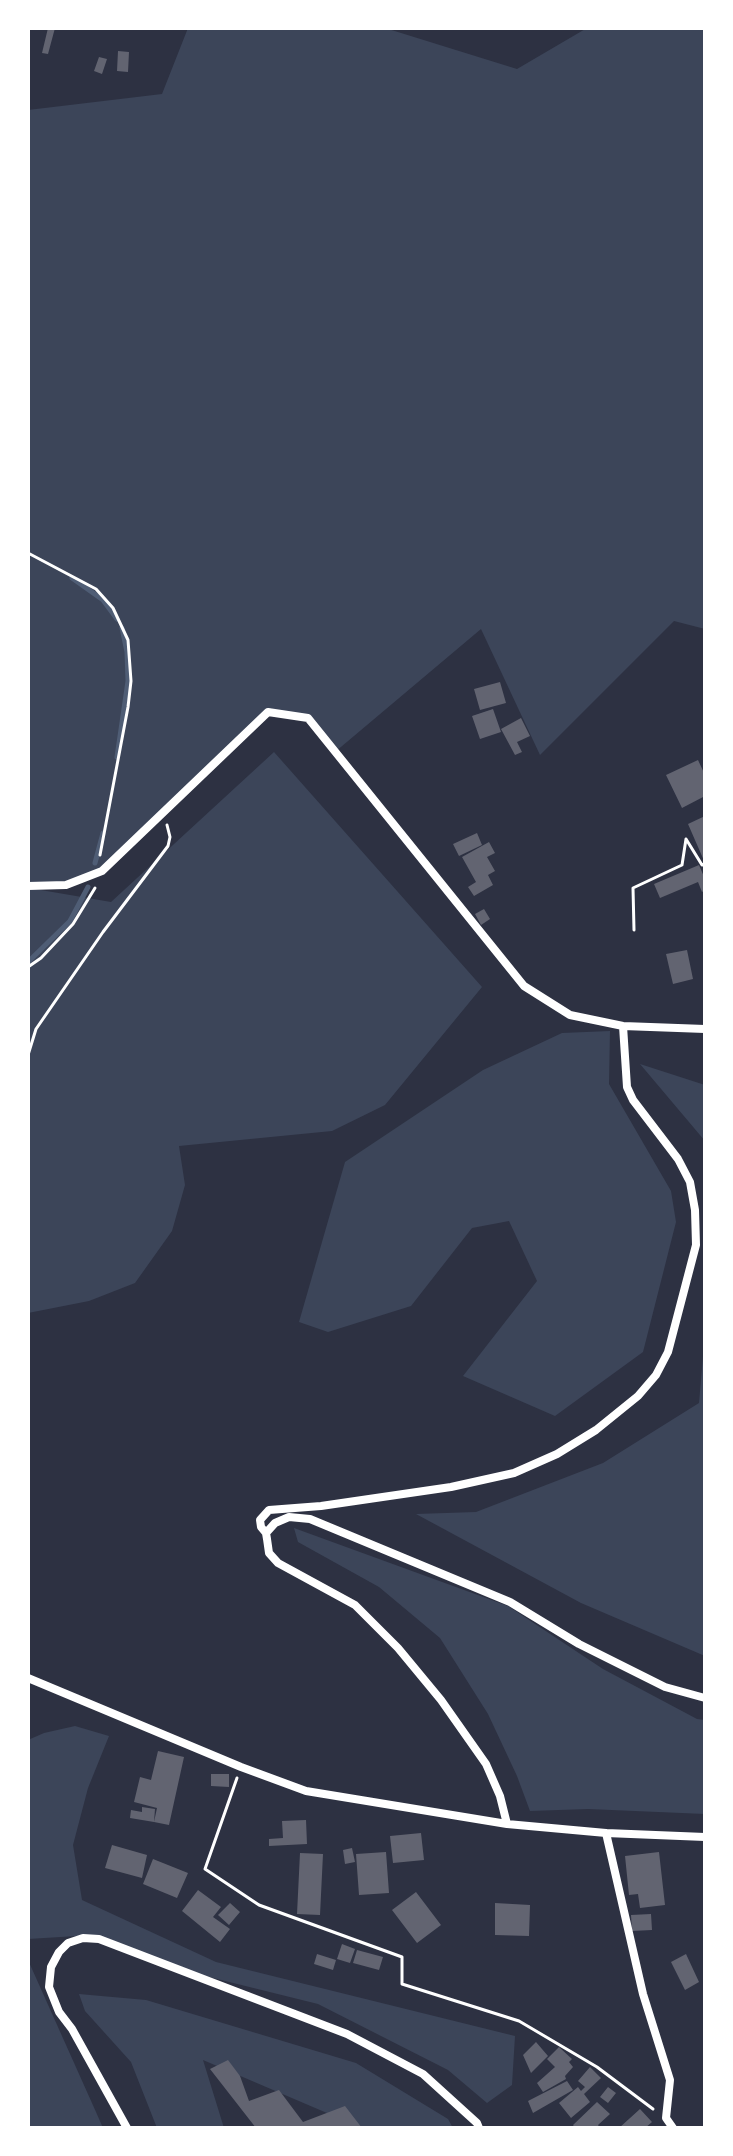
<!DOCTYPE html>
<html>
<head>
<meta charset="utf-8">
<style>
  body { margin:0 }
  #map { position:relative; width:733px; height:2156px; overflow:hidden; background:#2d3142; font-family:"Source Sans 3",sans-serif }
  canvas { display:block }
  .frame { position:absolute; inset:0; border:30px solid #fff; pointer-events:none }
</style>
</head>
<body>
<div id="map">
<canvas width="733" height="2156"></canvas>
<div class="frame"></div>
</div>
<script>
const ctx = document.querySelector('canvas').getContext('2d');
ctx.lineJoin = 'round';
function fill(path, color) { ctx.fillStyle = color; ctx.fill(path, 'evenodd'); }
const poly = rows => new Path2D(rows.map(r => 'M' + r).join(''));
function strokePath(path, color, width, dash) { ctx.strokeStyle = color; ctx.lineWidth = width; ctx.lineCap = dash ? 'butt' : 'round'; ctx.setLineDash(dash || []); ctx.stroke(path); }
fill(poly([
  [188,28,385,28,517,69,587,28,705,28,705,629,674,621,540,755,481,629,335,752,308,718,268,712,115,861,83,880,29,888,111,902,274,752,482,987,385,1105,332,1131,179,1146,185,1185,172,1231,135,1283,89,1301,28,1313,28,110,162,94],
  [610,1031,609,1084,671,1191,676,1222,643,1352,555,1416,463,1376,537,1281,509,1221,472,1228,411,1306,328,1332,299,1322,345,1162,483,1070,562,1033],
  [640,1064,705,1085,705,1141],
  [705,1333,705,1656,581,1603,416,1514,476,1512,603,1463,699,1403],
  [294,1528,508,1606,603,1669,697,1719,705,1720,705,1814,588,1809,530,1811,517,1776,488,1714,440,1638,379,1587,298,1542],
  [75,1726,109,1736,88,1788,73,1845,82,1900,216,1962,515,2036,512,2085,487,2103,448,2070,318,2004,193,1973,77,1936,28,1939,28,1740,44,1733],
  [28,1960,96,2112,103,2128,28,2128],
  [79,1994,146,2000,356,2063,448,2119,453,2128,362,2128,203,2060,224,2128,157,2128,131,2062,85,2011]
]), '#3c4559');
strokePath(poly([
  [72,578,103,600,117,619],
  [117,757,128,681,127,652,122,628],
  [95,863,103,833],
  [28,962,70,921,88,887]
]), '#4f5d75', 5);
fill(poly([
  [48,28,55,28,48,54,42,53],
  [118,51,129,52,128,72,117,71],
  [99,57,107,59,102,74,94,71],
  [500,682,506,703,480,710,474,689],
  [493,709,501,732,480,739,472,716],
  [521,718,530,736,517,742,522,752,515,755,501,729],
  [698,760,705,775,705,796,682,808,666,775],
  [705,816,705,863,688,824],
  [477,833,482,845,459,856,453,844],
  [489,842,495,853,487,857,495,871,488,875,493,885,474,896,468,887,476,882,462,857],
  [699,865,705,879,705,890,702,892,698,882,660,898,654,884],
  [484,909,490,919,481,925,475,914],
  [687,950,693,979,673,984,666,954],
  [158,1751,184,1757,169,1825,154,1822,157,1808,134,1802,140,1777,151,1780],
  [211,1774,229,1774,229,1787,211,1786],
  [142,1807,155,1809,154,1822,130,1818,131,1810,142,1812],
  [306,1820,307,1844,269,1846,269,1839,283,1838,282,1821],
  [421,1833,424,1860,393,1863,390,1836],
  [112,1845,147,1855,142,1878,105,1868],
  [352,1848,355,1862,345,1864,343,1850],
  [386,1852,389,1893,359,1895,356,1854],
  [659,1852,665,1905,640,1908,638,1894,629,1895,625,1856],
  [300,1853,323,1854,320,1915,297,1914],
  [153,1859,188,1873,177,1898,143,1884],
  [198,1890,221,1907,213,1917,230,1929,220,1942,182,1911],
  [416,1892,441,1925,417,1943,392,1910],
  [230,1903,240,1912,229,1925,218,1915],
  [495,1903,530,1905,529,1936,495,1935],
  [651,1914,652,1930,632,1931,631,1915],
  [342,1944,355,1949,350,1963,337,1959],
  [357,1950,383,1957,379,1970,353,1963],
  [317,1954,336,1960,333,1970,314,1964],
  [686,1954,699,1982,685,1990,671,1962],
  [536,2042,548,2056,531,2073,523,2055],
  [559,2047,572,2059,569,2062,573,2067,565,2076,566,2079,543,2092,537,2083,555,2067,547,2059],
  [228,2060,240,2076,249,2101,279,2090,303,2122,345,2106,362,2128,256,2128,210,2069],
  [590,2067,601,2078,584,2094,590,2102,571,2118,559,2103,578,2087,581,2091,585,2087,578,2081],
  [567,2081,573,2090,533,2113,528,2101],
  [608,2087,616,2093,608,2103,600,2097],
  [597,2102,610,2114,598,2125,600,2128,575,2128,573,2125],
  [640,2109,652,2122,645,2128,619,2128]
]), '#626471');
strokePath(poly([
  [28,553,96,589,113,608,128,640,131,681,128,707,100,855],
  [634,930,633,888,682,865,686,839,702,865,705,864],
  [28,967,41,958,73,924,95,888],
  [28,1055,36,1029,103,932,168,846,170,837,167,825],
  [237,1778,205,1869,259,1905,402,1957,402,1984,519,2021,597,2067,653,2109]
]), '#fff', 3);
strokePath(poly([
  [28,886,66,885,102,871,268,712,308,718,524,986,570,1015,623,1026,705,1029],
  [266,1533,261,1527,260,1520,269,1510,321,1506,451,1487,514,1473,557,1454,596,1430,638,1396,656,1375,668,1352,696,1245,695,1210,690,1182,678,1159,633,1100,627,1087,623,1026],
  [28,1678,241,1767,306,1791,507,1824,606,1833,705,1837],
  [507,1824,500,1796,486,1764,441,1700,398,1648,355,1605,278,1563,269,1553,267,1539,266,1533,275,1523,289,1517,310,1519,510,1602,579,1644,665,1687,705,1698],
  [606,1833,643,1994,670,2080,666,2118,673,2128],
  [127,2128,72,2029,59,2012,49,1987,51,1967,59,1952,68,1943,83,1938,99,1939,347,2034,423,2074,477,2123,479,2128]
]), '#fff', 8);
</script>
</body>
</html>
